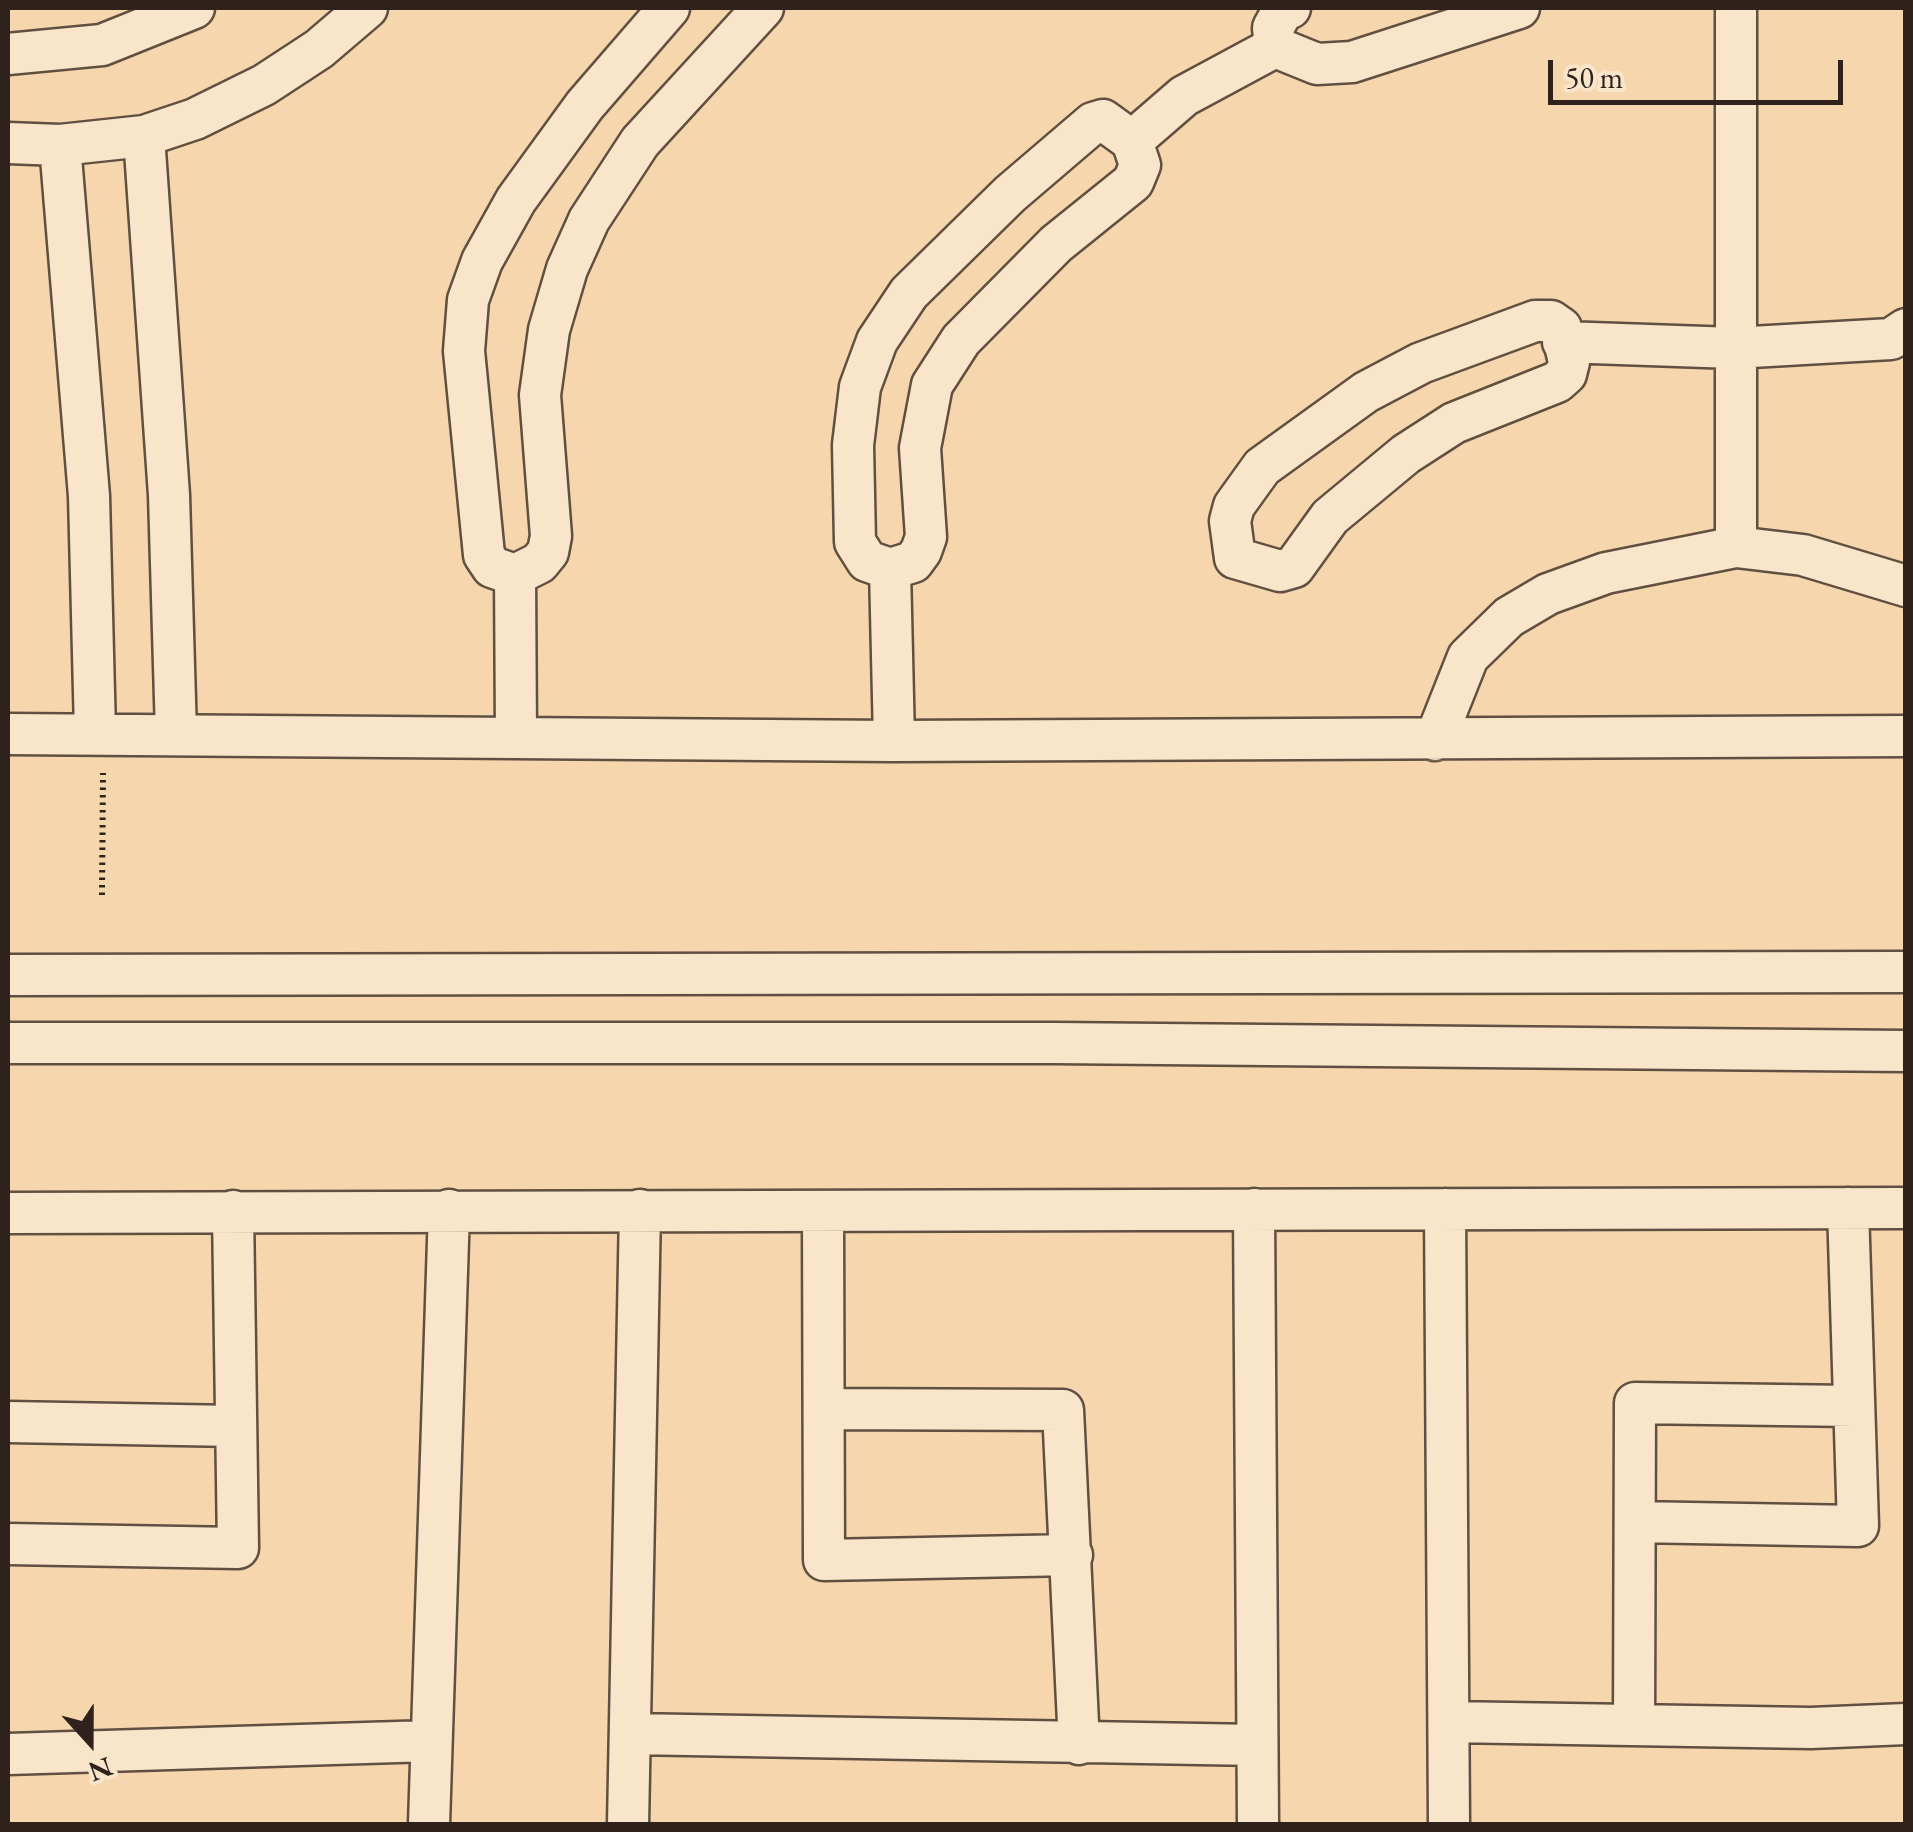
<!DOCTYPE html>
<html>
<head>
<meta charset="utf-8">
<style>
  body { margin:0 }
  #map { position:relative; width:1913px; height:1832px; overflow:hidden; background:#f6d7ad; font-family:"EB Garamond",serif }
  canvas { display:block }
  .frame { position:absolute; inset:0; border:10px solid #2f221d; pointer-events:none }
  .north { position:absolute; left:40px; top:1692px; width:100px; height:100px; -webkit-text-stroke:8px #f9e5ca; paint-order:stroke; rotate:159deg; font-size:28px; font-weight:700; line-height:40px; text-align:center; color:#2f221d }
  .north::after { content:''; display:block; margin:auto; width:35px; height:45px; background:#2f221d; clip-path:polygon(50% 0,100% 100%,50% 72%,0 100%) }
  .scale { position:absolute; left:1548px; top:60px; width:295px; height:45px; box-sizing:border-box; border:5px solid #2f221d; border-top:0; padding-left:12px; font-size:30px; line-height:35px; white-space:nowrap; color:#2f221d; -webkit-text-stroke:8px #f9e5ca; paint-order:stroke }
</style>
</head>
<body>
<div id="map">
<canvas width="1913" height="1832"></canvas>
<div class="frame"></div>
<div class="north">N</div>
<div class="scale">50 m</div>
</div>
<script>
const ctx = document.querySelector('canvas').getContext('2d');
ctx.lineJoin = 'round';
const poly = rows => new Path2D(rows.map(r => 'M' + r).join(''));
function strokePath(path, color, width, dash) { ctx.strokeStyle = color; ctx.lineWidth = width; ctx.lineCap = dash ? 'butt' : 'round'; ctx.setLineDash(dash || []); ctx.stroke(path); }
const minor = poly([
  [669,8,585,105,516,200,482,261,468,300,464,351,484,555,492,567,515,575,539,563,548,552,551,536,540,395,549,330,567,269,589,220,640,142,763,8],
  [1275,47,1273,28,1283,10,1290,8],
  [8,54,102,45,194,8],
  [1103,120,1132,141,1140,165,1133,182,1056,244,961,340,932,385,920,448,926,537,921,551,913,562,890,569,867,561,855,542,853,445,860,387,877,341,909,293,1010,194,1093,123,1103,120],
  [144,136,169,495,176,734],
  [1132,141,1184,96,1275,47,1317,64,1352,62,1519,8],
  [8,143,60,145,144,136,195,119,264,85,319,49,367,8],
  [60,145,89,496,95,732],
  [1535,321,1551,321,1561,328,1569,362,1566,374,1557,382,1454,423,1406,454,1330,517,1294,567,1280,571,1235,558,1230,521,1234,506,1262,467,1366,392,1421,363,1535,321],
  [1563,342,1734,348,1891,339,1906,329],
  [1736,547,1736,8],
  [890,569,894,741],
  [515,575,516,737],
  [8,734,894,741,1906,736],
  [1435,740,1468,657,1509,617,1548,594,1606,573,1736,547,1803,555,1906,586],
  [8,975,1906,972],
  [8,1043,1054,1043,1906,1051],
  [1254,1209,1258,1824],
  [1445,1209,1449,1824],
  [8,1213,1906,1208],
  [823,1214,824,1560,1072,1555],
  [824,1409,1063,1410,1079,1744],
  [8,1422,236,1426],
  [1635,1522,1858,1526,1848,1208],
  [8,1544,238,1548,233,1211],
  [1449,1722,1811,1728,1906,1724],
  [1634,1725,1635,1403,1853,1406],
  [631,1734,1257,1745],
  [8,1754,430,1741],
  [429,1824,449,1210],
  [628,1824,640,1210]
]);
strokePath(minor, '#614f41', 45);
strokePath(poly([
  [102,895,103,773]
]), '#2f221d', 6, [2.5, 5]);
strokePath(minor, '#f9e5ca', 40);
</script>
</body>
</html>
